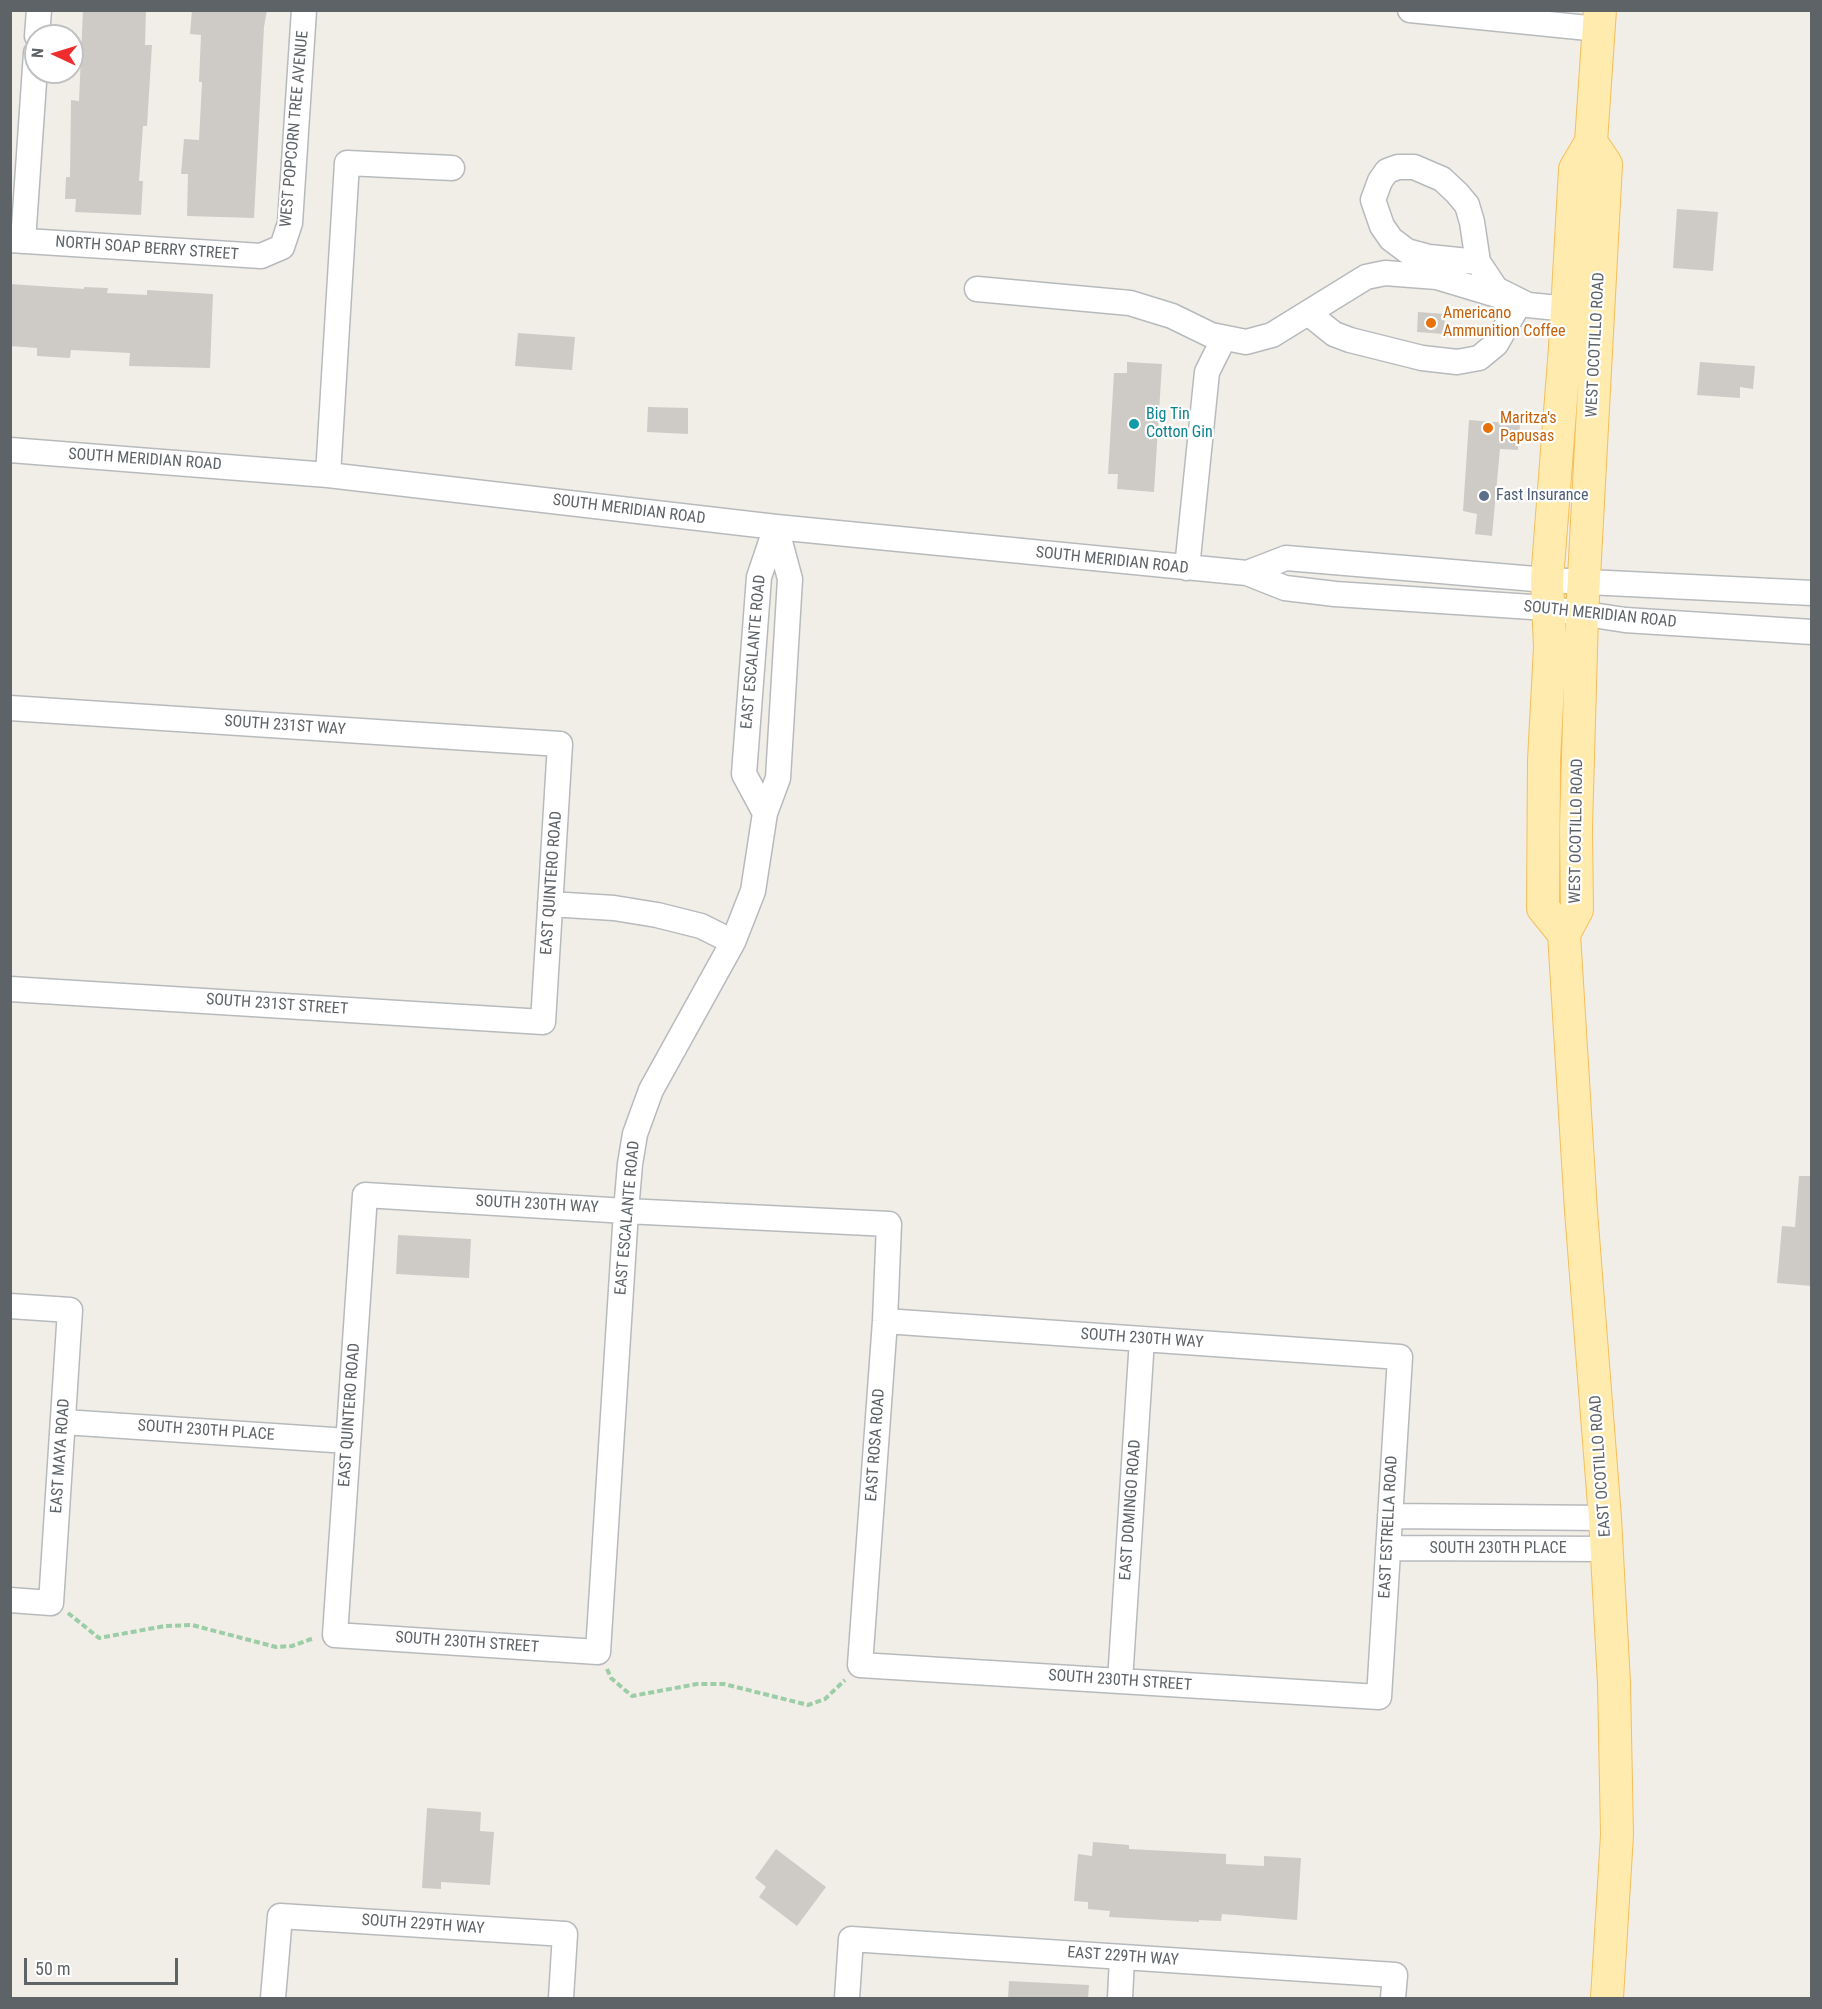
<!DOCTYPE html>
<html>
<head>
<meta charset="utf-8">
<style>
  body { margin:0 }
  #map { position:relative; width:1822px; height:2009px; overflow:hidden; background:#f1eee7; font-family:"Roboto Condensed",sans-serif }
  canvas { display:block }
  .frame { position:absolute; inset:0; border:12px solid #5e6367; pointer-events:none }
  .north { position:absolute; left:24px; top:24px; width:60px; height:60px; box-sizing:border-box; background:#fff; border:2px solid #bfc1c2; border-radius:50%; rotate:274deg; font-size:16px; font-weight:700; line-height:24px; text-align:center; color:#5e6367 }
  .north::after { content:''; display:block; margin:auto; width:21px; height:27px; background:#f02d2e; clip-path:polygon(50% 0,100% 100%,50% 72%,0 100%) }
  .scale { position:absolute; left:24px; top:1958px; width:154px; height:27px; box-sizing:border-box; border:3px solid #5e6367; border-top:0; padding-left:8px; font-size:18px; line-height:21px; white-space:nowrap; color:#5e6367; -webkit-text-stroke:4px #fff; paint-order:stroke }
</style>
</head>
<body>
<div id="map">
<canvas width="1822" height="2009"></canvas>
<div class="frame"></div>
<div class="north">N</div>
<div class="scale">50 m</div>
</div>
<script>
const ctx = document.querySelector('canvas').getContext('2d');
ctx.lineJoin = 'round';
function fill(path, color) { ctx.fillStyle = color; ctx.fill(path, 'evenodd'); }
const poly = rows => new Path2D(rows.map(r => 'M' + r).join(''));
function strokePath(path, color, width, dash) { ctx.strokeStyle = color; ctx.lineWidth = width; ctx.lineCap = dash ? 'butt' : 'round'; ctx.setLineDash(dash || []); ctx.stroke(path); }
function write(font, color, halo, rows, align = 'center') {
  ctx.font = font + ' "Roboto Condensed",sans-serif'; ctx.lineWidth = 4.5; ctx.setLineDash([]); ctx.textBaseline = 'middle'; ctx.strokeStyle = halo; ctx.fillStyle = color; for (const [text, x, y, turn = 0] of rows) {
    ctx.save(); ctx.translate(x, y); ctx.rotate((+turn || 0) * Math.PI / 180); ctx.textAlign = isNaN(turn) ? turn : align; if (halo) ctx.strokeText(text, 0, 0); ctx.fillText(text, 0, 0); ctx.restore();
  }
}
fill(poly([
  [83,10,146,10,145,45,152,45,147,126,143,126,139,181,143,181,141,215,75,212,76,199,65,199,66,177,70,177,71,100,79,101],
  [192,10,267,10,264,27,254,218,187,216,188,174,181,174,184,139,199,140,202,82,199,82,201,35,190,34],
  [1677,209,1718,212,1713,271,1673,268],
  [10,284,84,289,84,287,108,288,107,293,147,295,147,290,213,294,210,368,129,366,130,353,71,350,70,358,37,356,37,348,10,346],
  [1418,312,1445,314,1444,334,1417,332],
  [518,333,575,337,572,370,515,366],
  [1127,362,1162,364,1154,492,1117,489,1118,474,1108,474,1114,373,1127,373],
  [1700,362,1755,366,1753,389,1740,387,1740,398,1697,395],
  [648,407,688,408,688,434,647,432],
  [1469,420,1520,424,1518,450,1500,449,1492,536,1475,534,1477,514,1463,511],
  [1799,1176,1812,1176,1812,1286,1777,1283,1782,1226,1795,1227],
  [398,1235,471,1239,469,1278,396,1274],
  [427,1808,481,1812,480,1831,494,1832,490,1885,441,1882,441,1889,422,1888],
  [1093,1842,1129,1845,1129,1849,1226,1854,1226,1864,1264,1866,1264,1856,1301,1858,1297,1920,1222,1914,1221,1921,1199,1920,1199,1922,1109,1917,1110,1911,1088,1909,1088,1902,1074,1901,1078,1854,1092,1856],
  [776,1849,826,1887,797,1926,759,1897,766,1887,755,1878],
  [1009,1981,1089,1985,1088,1998,1008,1998]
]), '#cecbc6');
const minor = poly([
  [1410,10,1598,29],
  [37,36,39,10],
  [10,240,261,256,282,247,290,223,304,10],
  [23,241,36,53],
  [1478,262,1429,257,1407,251,1391,239,1382,226,1373,200,1380,181,1387,171,1398,167,1414,167,1442,179,1457,193,1467,205,1472,222,1478,262,1496,289,1528,305,1568,309],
  [977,289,1130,303,1172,316,1211,335,1246,342,1272,335,1366,277,1385,273,1437,277,1520,302,1496,344,1479,358,1457,362,1422,358,1350,340,1334,334,1308,313],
  [10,450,328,475,776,527,1247,573,1285,588,1335,594,1547,608,1625,620,1812,632],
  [328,475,347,163,452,168],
  [776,527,790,579,778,778,765,813,753,891,733,942,651,1090,635,1134,630,1164,626,1211,598,1652,335,1635,365,1195,626,1211,889,1224,885,1321,860,1665,1379,1697,1400,1357,885,1321],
  [1187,568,1207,372,1224,338],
  [1247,573,1286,558,1547,580,1812,593],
  [10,708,560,744,543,1022,10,989],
  [765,813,744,774,759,577,776,527],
  [550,904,614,908,657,915,701,926,733,942],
  [10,1306,70,1310,51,1603,10,1600],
  [64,1422,348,1441],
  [1390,1516,1605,1518],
  [1388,1548,1607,1549],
  [1120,1681,1142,1339],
  [273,1998,280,1916,565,1934,561,1998],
  [847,1998,851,1939,1395,1975,1393,1998],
  [1120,1998,1122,1958]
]);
const major = poly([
  [1564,934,1581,1211,1605,1518,1614,1683,1617,1835,1607,1998],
  [1564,934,1543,908,1544,760,1550,647,1547,580,1565,347,1575,169,1591,142,1600,10],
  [1564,934,1577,910,1576,828,1582,615,1606,164,1591,142]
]);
strokePath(minor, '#b7babd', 27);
strokePath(major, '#f7be59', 34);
strokePath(poly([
  [68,1613,99,1638,165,1626,192,1625,276,1647,292,1646,314,1638],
  [607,1669,611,1678,632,1696,697,1684,724,1684,808,1705,825,1699,845,1680]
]), '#9ccda6', 4, [6, 3]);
strokePath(minor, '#fff', 24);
strokePath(major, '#ffebad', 32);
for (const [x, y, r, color] of [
  [1431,323,6,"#e8710a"],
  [1134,424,6,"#0f9aa8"],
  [1488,428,6,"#e8710a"],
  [1484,496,6,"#5c6f8a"]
]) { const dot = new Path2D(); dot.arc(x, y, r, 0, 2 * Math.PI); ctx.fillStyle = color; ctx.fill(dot); strokePath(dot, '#fff', 2); }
write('16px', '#5e6367', '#fff', [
  ["WEST POPCORN TREE AVENUE",295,129,-85],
  ["NORTH SOAP BERRY STREET",147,249,4],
  ["WEST OCOTILLO ROAD",1596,345,-87],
  ["SOUTH MERIDIAN ROAD",145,460,4],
  ["SOUTH MERIDIAN ROAD",629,510,7],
  ["SOUTH MERIDIAN ROAD",1112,561,6],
  ["SOUTH MERIDIAN ROAD",1600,615,6],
  ["EAST ESCALANTE ROAD",754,652,-85],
  ["SOUTH 231ST WAY",285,726,4],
  ["WEST OCOTILLO ROAD",1577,831,-89],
  ["EAST QUINTERO ROAD",552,883,-86],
  ["SOUTH 231ST STREET",277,1005,4],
  ["SOUTH 230TH WAY",537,1205,3],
  ["EAST ESCALANTE ROAD",628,1218,-85],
  ["SOUTH 230TH WAY",1142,1339,4],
  ["EAST QUINTERO ROAD",350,1415,-86],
  ["SOUTH 230TH PLACE",206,1431,4],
  ["EAST ROSA ROAD",876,1445,-86],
  ["EAST MAYA ROAD",61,1456,-86],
  ["EAST OCOTILLO ROAD",1601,1466,-94],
  ["EAST DOMINGO ROAD",1131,1510,-86],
  ["EAST ESTRELLA ROAD",1389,1527,-87],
  ["SOUTH 230TH PLACE",1498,1549],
  ["SOUTH 230TH STREET",467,1643,4],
  ["SOUTH 230TH STREET",1120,1681,4],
  ["SOUTH 229TH WAY",423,1925,4],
  ["EAST 229TH WAY",1123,1957,4]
]);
write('16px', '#c56008', '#fff', [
  ["Americano",1443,314],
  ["Ammunition Coffee",1443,332],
  ["Maritza's",1500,419],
  ["Papusas",1500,437]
], 'left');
write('16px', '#0d838f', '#fff', [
  ["Big Tin",1146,415],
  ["Cotton Gin",1146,433]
], 'left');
write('16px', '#4e5e75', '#fff', [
  ["Fast Insurance",1496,496]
], 'left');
</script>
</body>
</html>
